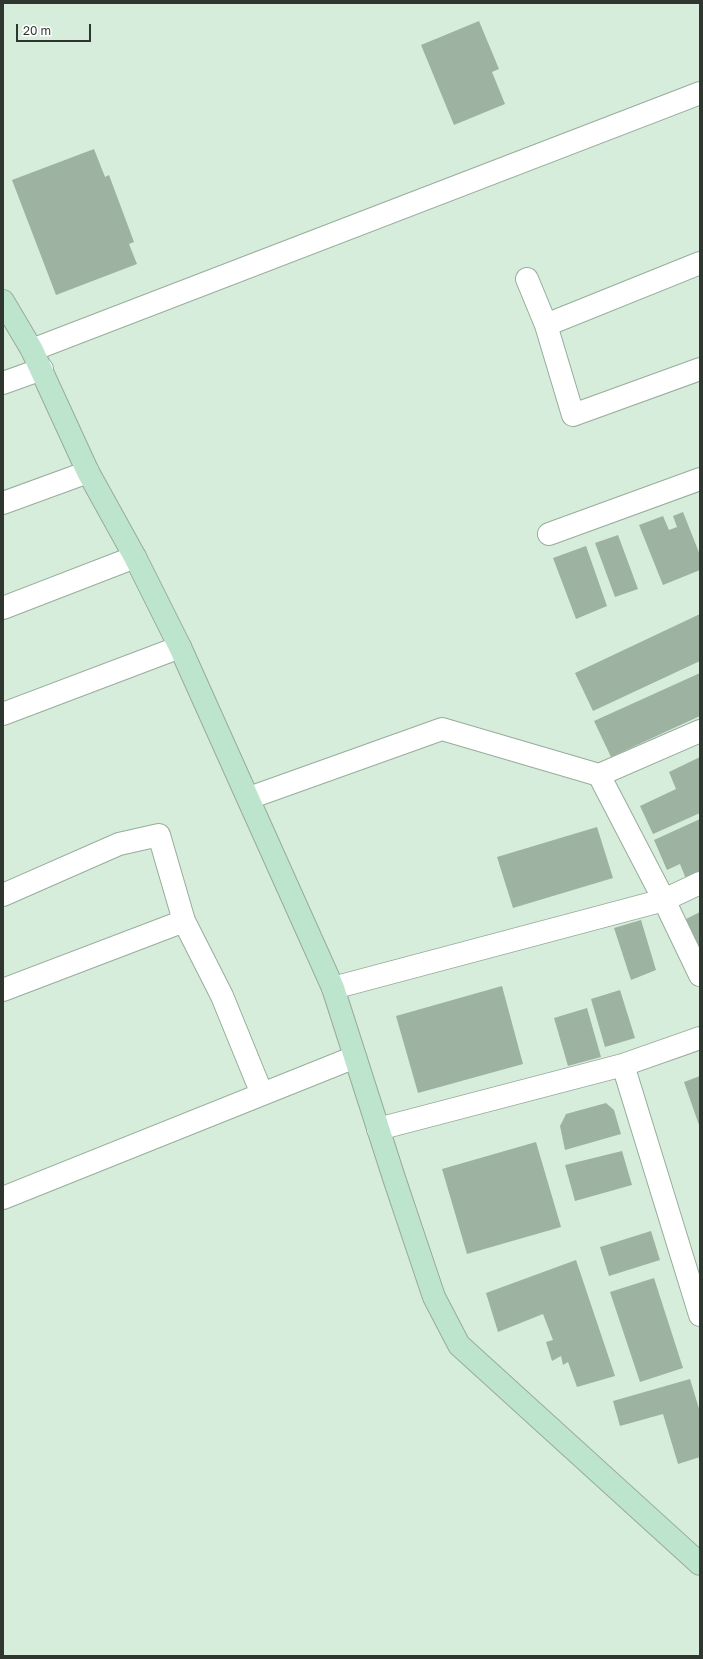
<!DOCTYPE html>
<html>
<head>
<meta charset="utf-8">
<style>
  body { margin:0 }
  #map { position:relative; width:703px; height:1659px; overflow:hidden; background:#d7eddb; font-family:"Golos Text",sans-serif }
  canvas { display:block }
  .frame { position:absolute; inset:0; border:4px solid #2e362f; pointer-events:none }
  .scale { position:absolute; left:16px; top:24px; width:75px; height:18px; box-sizing:border-box; border:2px solid #2e362f; border-top:0; padding-left:5px; font-size:12px; line-height:14px; white-space:nowrap; color:#2e362f; -webkit-text-stroke:3px #fff; paint-order:stroke }
</style>
</head>
<body>
<div id="map">
<canvas width="703" height="1659"></canvas>
<div class="frame"></div>
<div class="scale">20 m</div>
</div>
<script>
const ctx = document.querySelector('canvas').getContext('2d');
ctx.lineJoin = 'round';
function fill(path, color) { ctx.fillStyle = color; ctx.fill(path, 'evenodd'); }
const poly = rows => new Path2D(rows.map(r => 'M' + r).join(''));
function strokePath(path, color, width, dash) { ctx.strokeStyle = color; ctx.lineWidth = width; ctx.lineCap = dash ? 'butt' : 'round'; ctx.setLineDash(dash || []); ctx.stroke(path); }
fill(poly([
  [479,21,499,69,492,72,505,104,454,125,421,45],
  [94,149,105,177,109,175,134,242,129,244,137,264,56,295,12,180],
  [683,512,700,555,700,570,663,585,639,525,663,516,669,530,677,527,673,516],
  [618,535,638,589,615,597,595,543],
  [586,546,607,606,576,619,553,558],
  [700,614,700,661,593,711,575,673],
  [700,673,700,716,611,757,594,721],
  [700,757,700,813,653,834,640,806,676,789,669,772],
  [700,819,700,874,686,879,680,864,667,870,654,840],
  [597,827,613,878,513,908,497,857],
  [700,912,700,949,686,919],
  [641,920,656,970,631,980,614,928],
  [502,986,523,1064,418,1093,396,1016],
  [620,990,635,1038,605,1047,591,999],
  [587,1008,601,1057,568,1066,554,1018],
  [700,1076,700,1128,684,1082],
  [606,1103,614,1110,621,1134,565,1150,560,1126,566,1114],
  [536,1142,561,1227,467,1254,442,1169],
  [622,1151,632,1185,575,1201,565,1165],
  [651,1231,660,1260,609,1276,600,1247],
  [576,1260,615,1376,577,1387,568,1362,563,1365,561,1356,552,1361,546,1342,553,1340,543,1314,498,1332,486,1293],
  [654,1278,683,1368,640,1382,610,1292],
  [690,1379,700,1412,700,1457,678,1464,663,1414,620,1426,613,1401]
]), '#9db2a1');
const minor = poly([
  [527,279,546,325,573,415,700,369],
  [546,325,700,263],
  [32,350,700,93],
  [3,383,42,369],
  [3,503,88,472],
  [549,534,700,479],
  [3,608,135,557],
  [3,714,180,647],
  [599,775,700,731],
  [249,798,442,729,599,775,664,900,700,975],
  [3,895,119,844,159,835,184,921,222,996,262,1094],
  [333,988,664,900,700,883],
  [3,990,184,921],
  [623,1065,700,1315],
  [378,1129,623,1065,700,1038],
  [3,1198,355,1057]
]);
const secondary = poly([
  [3,301,32,350,88,472,135,557,180,647,333,988,394,1178,434,1297,459,1345,700,1564]
]);
strokePath(minor, '#97ac9b', 24);
strokePath(secondary, '#97ac9b', 24);
strokePath(minor, '#fff', 22);
strokePath(secondary, '#bde4cd', 22);
</script>
</body>
</html>
